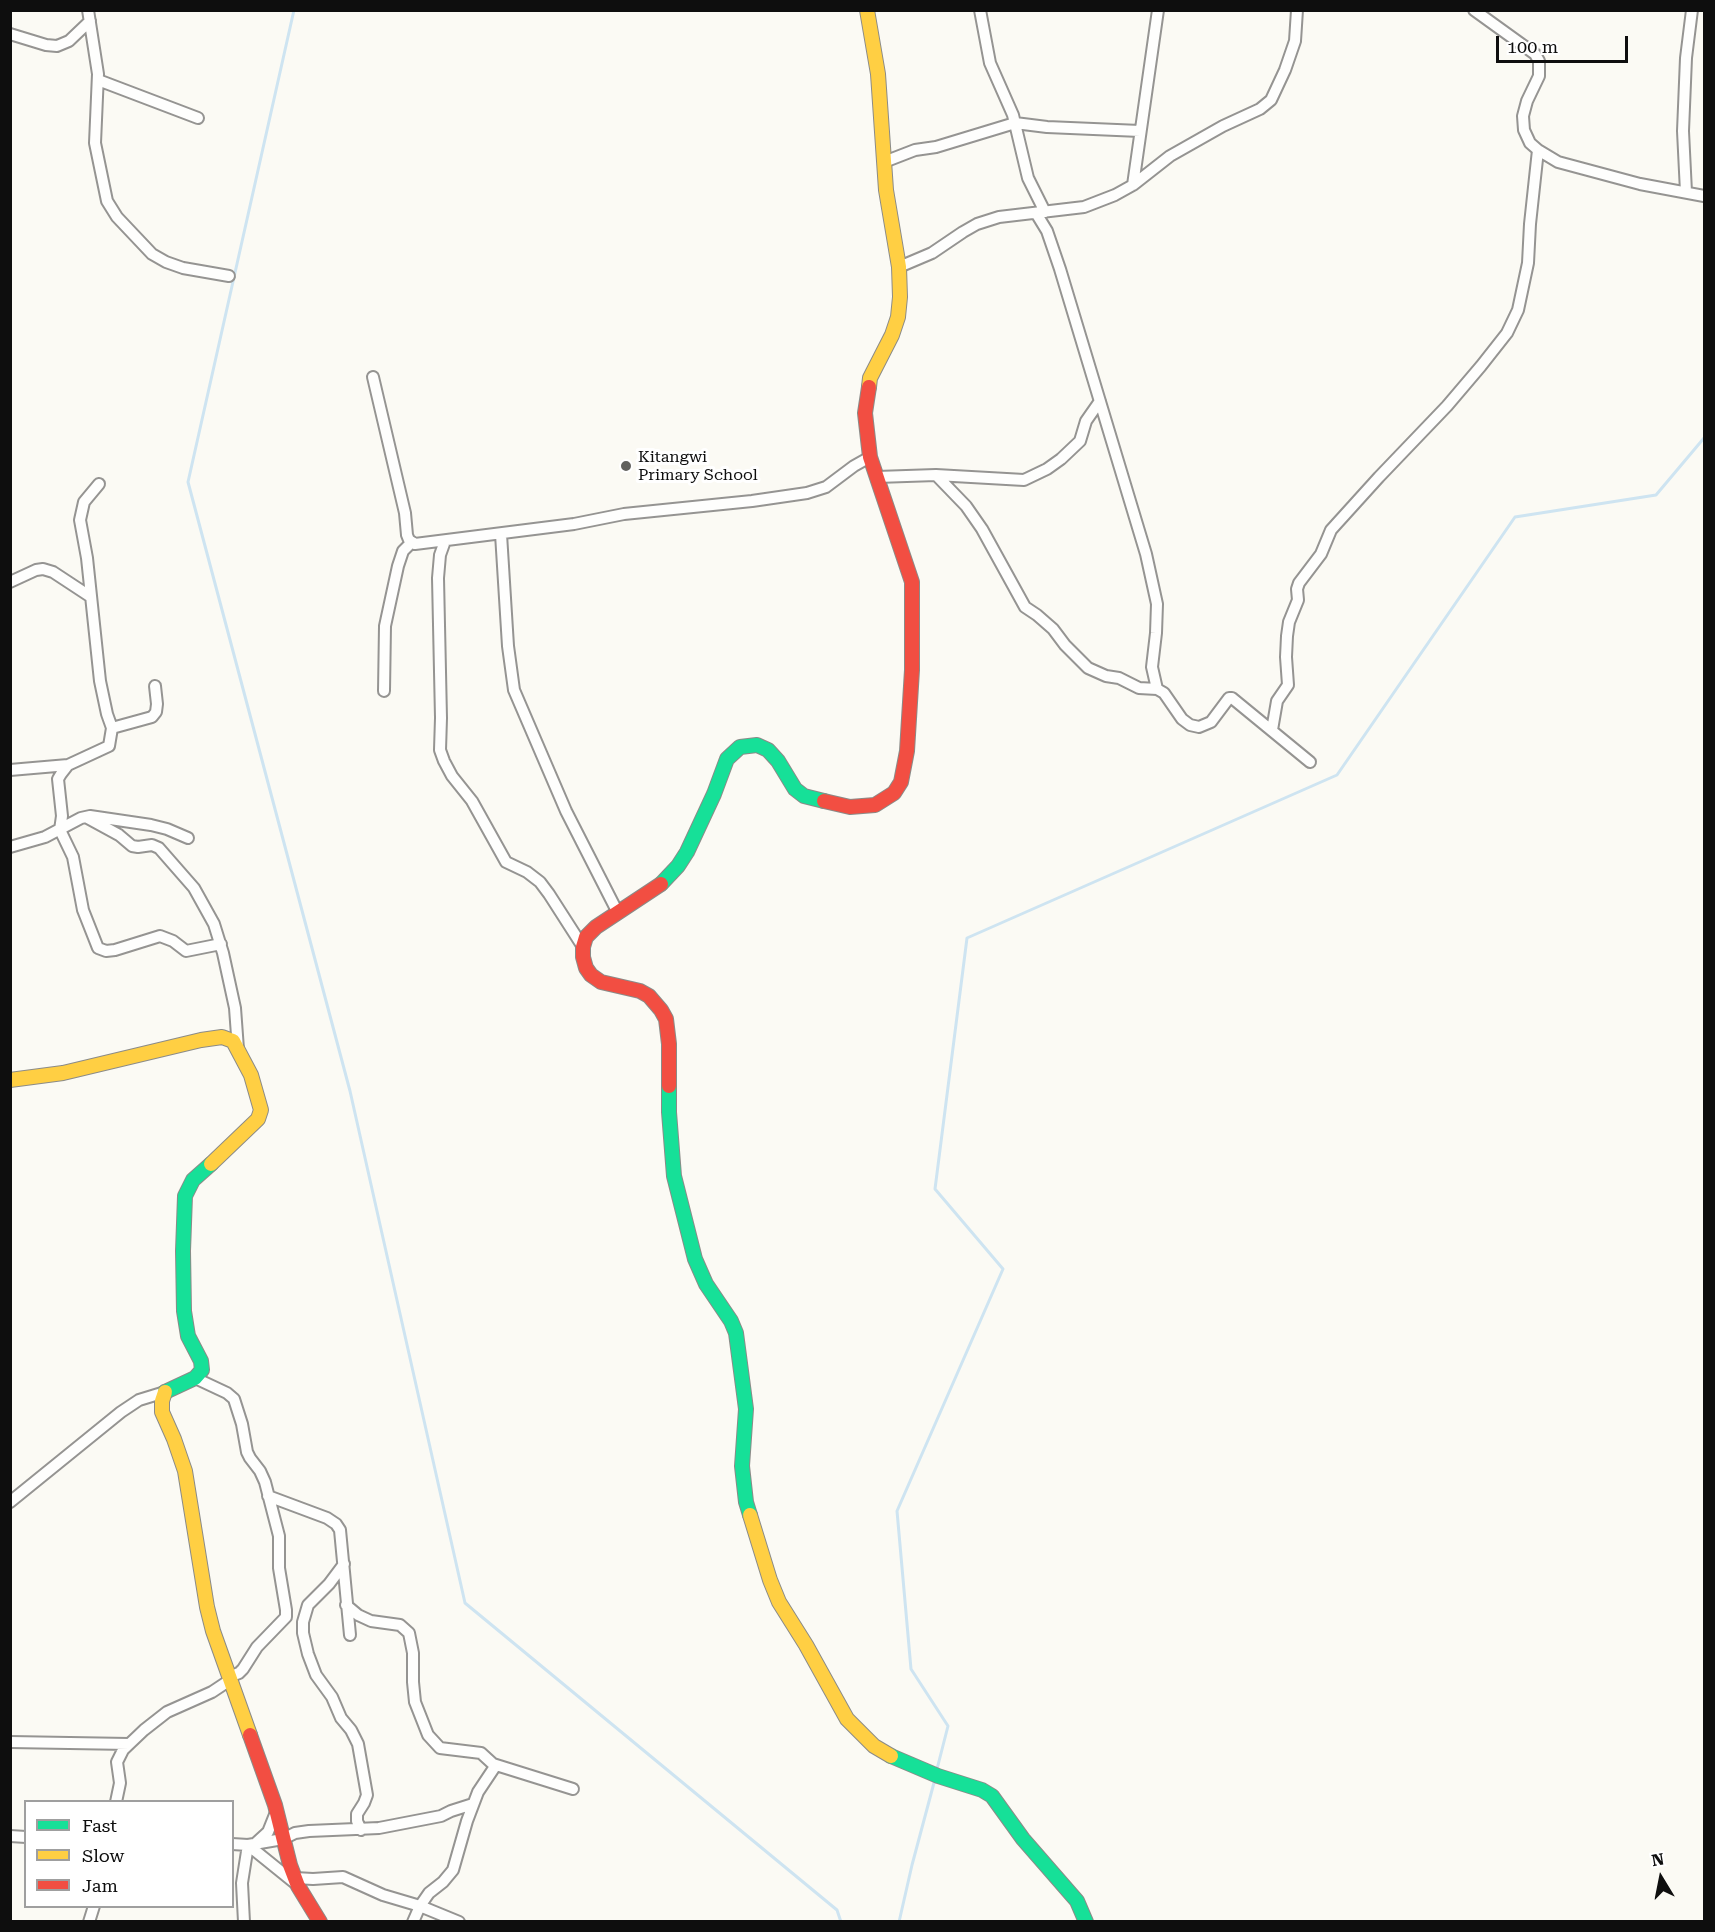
<!DOCTYPE html>
<html>
<head>
<meta charset="utf-8">
<style>
  body { margin:0 }
  #map { position:relative; width:1715px; height:1932px; overflow:hidden; background:#fbfaf4; font-family:"Roboto Serif",serif }
  canvas { display:block }
  .frame { position:absolute; inset:0; border:12px solid #0e0e0e; pointer-events:none }
  .legend { position:absolute; left:24px; top:1800px; width:210px; height:108px; box-sizing:border-box; background:#fff; border:2px solid #9f9f9f; margin:0; padding:8px 10px; list-style:none; font-size:18px; color:#0e0e0e }
  .legend li { display:flex; align-items:center; gap:12px; height:30px }
  .legend b { width:30px; border:2px solid #9f9f9f }
  .north { position:absolute; left:1631px; top:1848px; width:60px; height:60px; -webkit-text-stroke:4px #fff; paint-order:stroke; rotate:350deg; font-size:16px; font-weight:700; line-height:24px; text-align:center; color:#0e0e0e }
  .north::after { content:''; display:block; margin:auto; width:21px; height:27px; background:#0e0e0e; clip-path:polygon(50% 0,100% 100%,50% 72%,0 100%) }
  .scale { position:absolute; left:1496px; top:36px; width:132px; height:27px; box-sizing:border-box; border:3px solid #0e0e0e; border-top:0; padding-left:8px; font-size:18px; line-height:21px; white-space:nowrap; color:#0e0e0e; -webkit-text-stroke:4px #fff; paint-order:stroke }
</style>
</head>
<body>
<div id="map">
<canvas width="1715" height="1932"></canvas>
<div class="frame"></div>
<ul class="legend">
<li><b style="height:8px;background:#16e098"></b>Fast</li>
<li><b style="height:8px;background:#ffcf43"></b>Slow</li>
<li><b style="height:8px;background:#f24e42"></b>Jam</li>
</ul>
<div class="north">N</div>
<div class="scale">100 m</div>
</div>
<script>
const ctx = document.querySelector('canvas').getContext('2d');
ctx.lineJoin = 'round';
const poly = rows => new Path2D(rows.map(r => 'M' + r).join(''));
function strokePath(path, color, width, dash) { ctx.strokeStyle = color; ctx.lineWidth = width; ctx.lineCap = dash ? 'butt' : 'round'; ctx.setLineDash(dash || []); ctx.stroke(path); }
function write(font, color, halo, rows, align = 'center') {
  ctx.font = font + ' "Roboto Serif",serif'; ctx.lineWidth = 6; ctx.setLineDash([]); ctx.textBaseline = 'middle'; ctx.strokeStyle = halo; ctx.fillStyle = color; for (const [text, x, y, turn = 0] of rows) {
    ctx.save(); ctx.translate(x, y); ctx.rotate((+turn || 0) * Math.PI / 180); ctx.textAlign = isNaN(turn) ? turn : align; if (halo) ctx.strokeText(text, 0, 0); ctx.fillText(text, 0, 0); ctx.restore();
  }
}
strokePath(poly([
  [294,10,188,482,350,1091,465,1603,837,1910,841,1922],
  [937,1769,948,1726,911,1669,897,1511,1003,1269,935,1189,967,938,1337,775,1515,517,1656,495,1704,438],
  [899,1922,912,1865,935,1779]
]), '#cee4f1', 3);
const street = poly([
  [88,10,98,74,95,143,107,201,117,217,152,254,166,262,183,268,229,276],
  [980,10,990,63,1013,115,1028,178,1045,212],
  [1474,10,1535,54,1539,61,1539,76,1527,101,1523,116,1524,130,1530,143,1538,150,1558,162,1640,184,1704,196],
  [10,34,46,45,57,46,69,41,90,21],
  [98,80,198,118],
  [884,162,915,150,936,147,1015,123,1047,127,1140,131],
  [1133,185,1158,10],
  [1686,192,1683,131,1686,58,1692,10],
  [1036,213,1047,231,1060,269,1146,554,1157,604,1156,633,1152,667,1157,689],
  [899,267,932,253,963,232,977,224,999,217,1084,207,1115,195,1133,185,1170,156,1223,126,1260,109,1271,100,1285,70,1295,41,1297,10],
  [373,377,405,513,407,535,409,540,415,544,574,524,624,514,752,501,807,493,826,487,854,466,870,457],
  [936,475,966,506,982,529,1025,607,1037,615,1053,629,1065,645,1088,668,1106,676,1119,678,1139,688,1157,689,1164,693,1182,719,1190,725,1199,727,1211,722,1229,698,1232,698,1310,762],
  [877,477,936,475,1024,480,1047,469,1061,459,1080,441,1086,421,1100,401],
  [99,484,84,502,80,520,87,558,100,681,107,714,112,728],
  [501,534,508,646,514,690,566,811,618,913],
  [445,541,440,555,438,578,441,718,440,750,444,761,452,776,472,801,506,862,527,872,540,882,549,894,583,947],
  [10,582,36,570,43,569,53,572,91,597],
  [155,686,157,704,156,712,152,717,112,728,109,746,68,765,61,774,58,779,62,816,60,830,73,857,83,910,98,948,106,951,115,950,160,936,173,941,186,951,221,944],
  [384,691,385,626,398,566,403,551,411,543],
  [1272,730,1277,701,1288,685,1286,657,1287,636,1289,622,1298,600,1297,589,1299,583,1321,554,1331,530,1379,477,1447,406,1481,366,1507,333,1518,310,1528,263,1530,224,1538,150],
  [10,770,68,765],
  [86,817,119,835,132,846,138,847,152,845,159,848,194,888,214,924,223,953,235,1008,238,1049],
  [10,847,45,837,81,818,90,816,151,825,167,829,188,838],
  [195,1378,227,1393,234,1399,242,1424,247,1452,250,1458,260,1471,265,1482,279,1536,279,1568,286,1610,286,1617,257,1647,243,1669,239,1673,229,1677],
  [268,1496,327,1518,336,1524,340,1530,350,1635],
  [10,1502,121,1412,139,1400,165,1392],
  [344,1564,329,1584,308,1605,303,1622,303,1633,308,1654,316,1675,332,1697,341,1718,351,1730,358,1744,367,1795,364,1803,357,1814,357,1821,361,1830],
  [346,1605,358,1615,371,1621,400,1625,409,1633,413,1653,413,1682,415,1702,428,1735,440,1748,481,1753,493,1764,573,1789],
  [10,1742,129,1744],
  [116,1802,120,1783,117,1762,123,1750,144,1730,167,1712,212,1692,230,1680],
  [10,1836,26,1837],
  [256,1843,268,1832,276,1812],
  [232,1844,248,1845,283,1839,295,1833,309,1831,379,1828,441,1816,451,1811,473,1804],
  [295,1878,313,1879,343,1877,383,1895,420,1906,459,1922],
  [89,1922,94,1906],
  [244,1922,242,1883,248,1845,295,1883],
  [413,1922,420,1906,429,1893,443,1882,453,1870,467,1821,478,1792,496,1765]
]);
const fast = poly([
  [661,884,678,866,687,852,714,794,727,759,740,747,757,745,768,750,778,761,795,789,804,796,824,801],
  [669,1086,669,1112,674,1176,695,1259,706,1284,731,1321,736,1333,746,1409,742,1466,746,1502,750,1515],
  [165,1392,195,1378,202,1370,201,1361,188,1336,184,1311,183,1251,185,1196,193,1180,211,1164],
  [891,1756,938,1776,982,1790,992,1796,1023,1839,1077,1901,1086,1922]
]);
const slow = poly([
  [867,10,878,74,886,190,899,267,900,297,898,317,892,335,870,378,869,387],
  [10,1080,63,1073,201,1040,222,1037,233,1041,251,1075,261,1110,258,1119,211,1164],
  [165,1392,162,1401,162,1412,174,1439,185,1471,207,1607,213,1631,250,1735],
  [750,1515,770,1580,779,1602,806,1645,847,1719,874,1746,891,1756]
]);
const jam = poly([
  [824,801,850,807,875,805,894,793,901,782,907,751,912,670,912,582,870,457,865,413,869,387],
  [661,884,596,927,586,937,583,947,583,957,586,968,591,975,601,982,640,991,649,996,661,1010,666,1019,669,1044,669,1086],
  [250,1735,275,1805,290,1865,298,1886,320,1922]
]);
strokePath(street, '#959492', 14);
strokePath(fast, '#8b8b88', 16);
strokePath(slow, '#8b8b88', 16);
strokePath(jam, '#8b8b88', 16);
strokePath(street, '#fefefd', 10);
strokePath(fast, '#16e098', 14);
strokePath(slow, '#ffcf43', 14);
strokePath(jam, '#f24e42', 14);
for (const [x, y, r, color] of [
  [626,466,6,"#61615e"]
]) { const dot = new Path2D(); dot.arc(x, y, r, 0, 2 * Math.PI); ctx.fillStyle = color; ctx.fill(dot); strokePath(dot, '#fff', 2); }
write('16px', '#0e0e0e', '#fff', [
  ["Kitangwi",638,457],
  ["Primary School",638,475]
], 'left');
</script>
</body>
</html>
